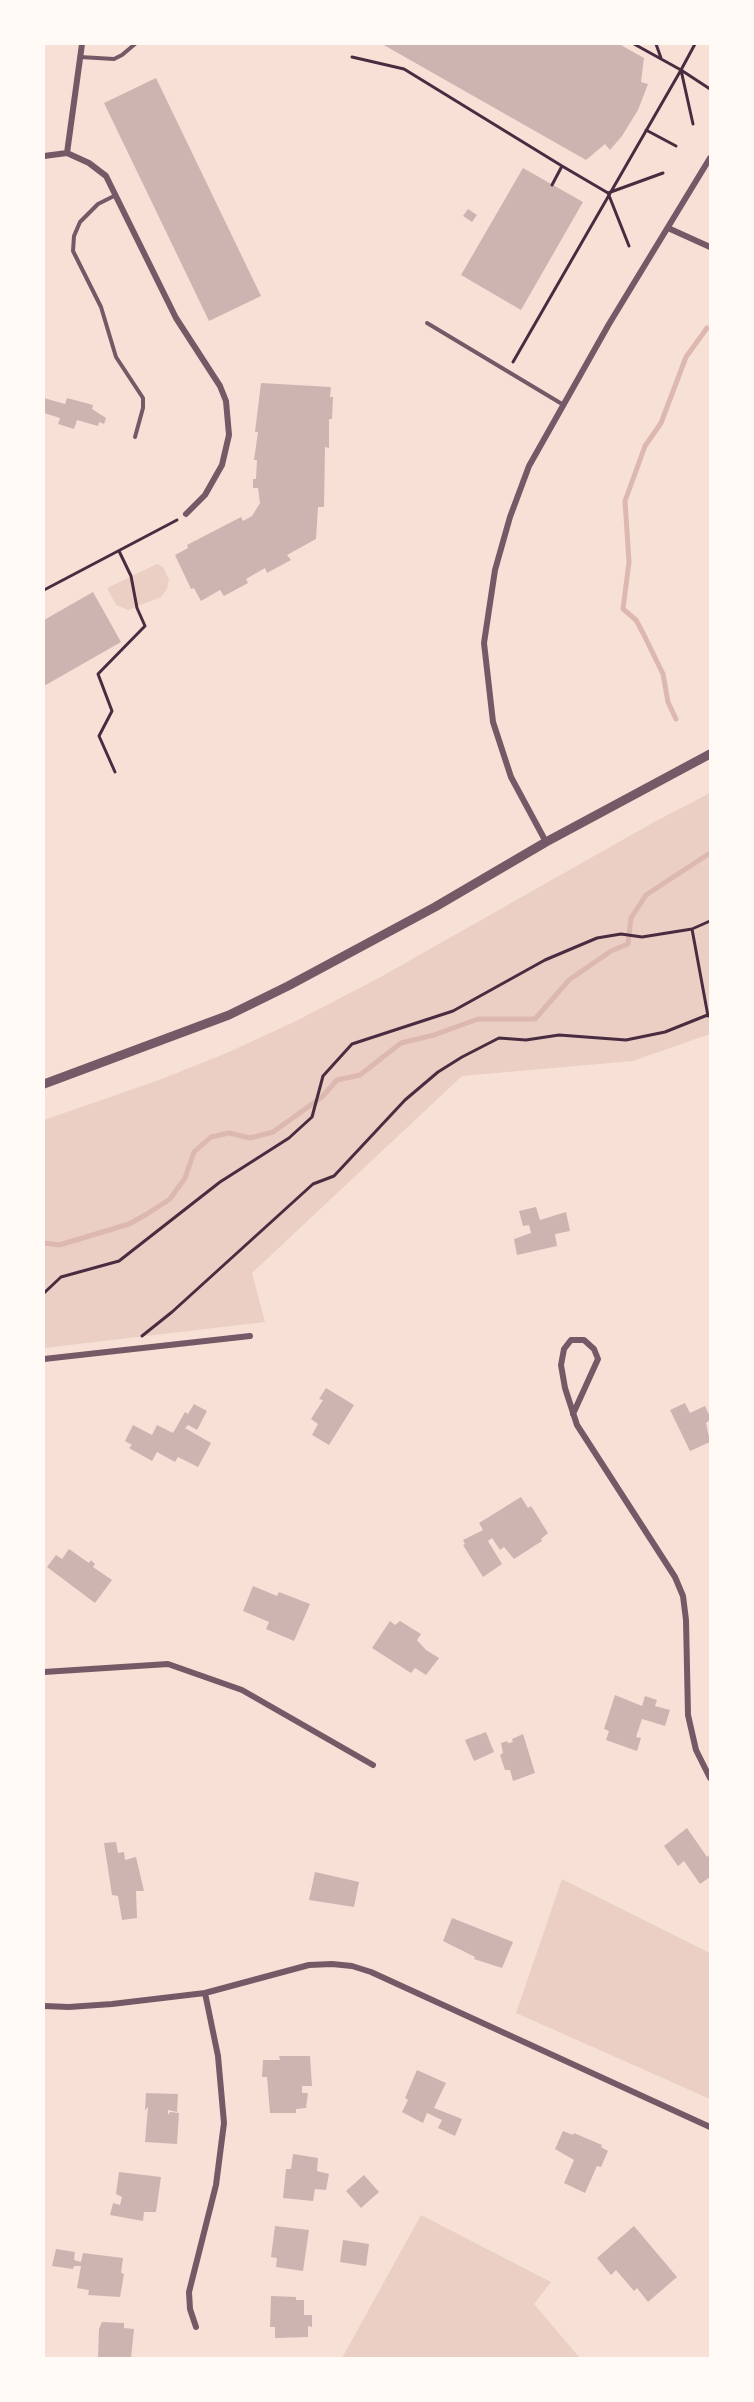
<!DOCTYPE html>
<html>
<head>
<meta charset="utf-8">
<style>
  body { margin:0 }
  #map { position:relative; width:754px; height:2402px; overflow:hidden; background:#f7e1d7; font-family:Figtree,sans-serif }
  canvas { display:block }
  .frame { position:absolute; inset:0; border:45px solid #fffaf5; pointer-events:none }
</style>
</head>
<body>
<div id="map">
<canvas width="754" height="2402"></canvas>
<div class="frame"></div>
</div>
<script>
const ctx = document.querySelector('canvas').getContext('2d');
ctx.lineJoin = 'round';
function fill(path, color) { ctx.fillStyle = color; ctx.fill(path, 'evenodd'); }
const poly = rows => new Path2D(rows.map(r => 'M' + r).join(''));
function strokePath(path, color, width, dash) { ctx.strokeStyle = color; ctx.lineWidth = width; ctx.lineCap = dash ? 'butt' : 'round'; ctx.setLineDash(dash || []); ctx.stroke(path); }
fill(poly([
  [157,564,163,567,169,580,167,589,161,597,128,610,116,605,107,588],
  [710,793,710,1034,633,1061,462,1076,252,1273,265,1322,44,1348,44,1120,159,1080,229,1052,294,1022,377,979,654,822],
  [562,1879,710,1953,710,2099,516,2013],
  [421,2215,551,2282,534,2304,580,2358,342,2358]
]), '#ebcfc5');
strokePath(poly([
  [676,719,668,702,663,674,643,633,636,620,623,609,629,562,625,501,645,446,661,423,686,357,707,328],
  [44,1243,59,1245,76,1240,129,1224,147,1214,170,1199,185,1178,194,1152,211,1137,229,1133,250,1138,273,1132,322,1097,337,1080,360,1075,401,1043,434,1035,478,1019,535,1019,569,980,611,951,628,944,631,918,646,895,710,853]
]), '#dcb8b0', 5);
fill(poly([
  [382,44,619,44,644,58,641,82,648,84,638,110,622,136,610,150,605,144,586,160],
  [156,78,261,296,209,321,104,103],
  [523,168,583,202,521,310,461,275],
  [468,209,477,215,472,222,463,216],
  [261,383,331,387,330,397,333,397,332,419,329,419,329,448,325,447,324,507,318,507,316,539,287,555,291,560,267,573,265,568,246,579,248,583,224,596,220,590,201,601,194,588,191,589,175,555,188,548,187,545,241,517,243,521,252,516,260,503,258,488,253,488,253,479,256,479,257,460,254,460,258,432,255,432],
  [44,398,65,404,67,398,93,405,92,409,106,418,104,424,99,422,98,426,77,420,74,429,58,424,60,418,44,413],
  [93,592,121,642,44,686,44,620],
  [536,1207,540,1220,566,1212,570,1231,555,1234,557,1246,517,1255,514,1239,531,1233,529,1225,523,1226,519,1211],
  [326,1388,354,1405,329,1445,312,1435,318,1424,311,1419,323,1400,319,1399],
  [685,1403,690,1413,705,1406,710,1417,710,1420,706,1423,710,1442,690,1451,670,1410],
  [194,1404,207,1411,197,1430,188,1425,185,1428,211,1443,198,1467,178,1457,175,1462,157,1452,152,1461,129,1448,132,1445,125,1441,133,1425,152,1435,157,1425,173,1433,185,1412,188,1414],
  [521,1497,528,1508,531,1506,548,1533,541,1539,542,1541,514,1559,504,1547,500,1550,492,1538,488,1541,502,1564,483,1577,463,1545,465,1544,463,1540,483,1530,479,1523],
  [69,1549,89,1563,91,1560,95,1564,93,1567,112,1580,95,1603,47,1567,56,1555,62,1559],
  [253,1586,277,1596,279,1592,310,1604,294,1641,266,1629,269,1622,243,1611],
  [390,1621,395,1625,400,1621,421,1634,417,1640,426,1650,439,1658,426,1675,415,1668,411,1673,372,1648],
  [615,1695,642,1706,645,1696,657,1700,655,1706,670,1710,665,1726,642,1719,636,1737,641,1738,637,1751,606,1740,609,1731,604,1729],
  [486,1732,494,1752,474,1761,465,1740],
  [523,1734,535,1773,513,1781,510,1770,505,1770,500,1755,503,1753,501,1743,507,1741,508,1743,513,1742,512,1739],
  [687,1828,707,1857,710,1854,710,1877,700,1884,684,1861,678,1866,664,1846],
  [116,1842,118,1853,124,1852,125,1860,136,1857,144,1891,136,1891,137,1918,122,1920,118,1896,112,1895,104,1843],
  [315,1872,359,1882,354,1907,309,1900],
  [452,1918,513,1942,502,1968,474,1959,475,1957,443,1941],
  [279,2056,310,2056,312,2086,302,2086,302,2093,308,2093,306,2108,296,2109,296,2113,270,2113,267,2077,262,2077,263,2060,280,2060],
  [417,2070,446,2083,434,2108,462,2119,455,2136,438,2128,442,2120,427,2113,423,2123,402,2112,408,2100,405,2098],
  [146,2093,178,2094,177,2112,168,2110,168,2115,170,2112,179,2113,177,2144,145,2142,148,2107,145,2110],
  [563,2131,573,2135,574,2133,602,2145,601,2147,608,2151,601,2167,597,2166,585,2193,564,2183,574,2160,555,2149],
  [293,2154,318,2158,317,2171,329,2174,326,2190,315,2189,313,2201,283,2198,286,2169,291,2169],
  [119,2172,161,2177,156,2212,144,2212,143,2221,110,2215,113,2203,120,2205,122,2197,116,2194],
  [364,2175,379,2192,361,2208,346,2191],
  [275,2226,309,2230,303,2271,276,2267,277,2258,271,2257],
  [634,2226,677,2277,648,2302,637,2288,634,2291,616,2270,611,2275,597,2258],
  [343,2240,369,2244,366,2266,340,2262],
  [56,2249,75,2252,74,2260,81,2262,83,2253,123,2258,121,2273,124,2274,120,2297,88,2295,89,2290,77,2288,81,2266,74,2266,73,2269,52,2266],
  [271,2296,296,2297,296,2300,304,2300,304,2315,312,2315,312,2327,308,2326,308,2337,275,2338,275,2327,270,2327],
  [102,2322,124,2323,124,2328,134,2329,131,2358,98,2358,99,2329]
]), '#ccb4b1');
strokePath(poly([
  [634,44,681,70,695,44],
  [656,44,661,58],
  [352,57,404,69,562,166],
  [681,70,710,89],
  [646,130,676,146],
  [552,185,562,166,608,193],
  [629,246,608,193,663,173],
  [513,362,681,70,693,124],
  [44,590,177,520],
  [115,772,99,736,112,711,98,674,145,626,137,608,131,576,119,551],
  [692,929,708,1016],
  [44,1293,61,1277,119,1261,220,1182,289,1138,312,1117,323,1076,352,1044,453,1011,545,960,597,938,621,934,642,937,692,929,710,921],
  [142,1336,172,1312,313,1184,334,1176,405,1100,438,1072,462,1057,499,1038,526,1040,559,1035,626,1040,665,1032,710,1014]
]), '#4a2c40', 3);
strokePath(poly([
  [80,57,114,59,122,55,135,44],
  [116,195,98,204,80,222,74,236,73,251,101,307,116,357,143,398,143,408,135,437],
  [427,323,562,404]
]), '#755966', 4);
strokePath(poly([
  [67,153,82,44],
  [44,156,67,153,89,163,106,176,176,318,220,386,226,401,229,435,222,465,205,495,186,514],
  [668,228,710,247],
  [546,842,511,777,493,722,484,643,495,570,510,517,529,466,609,324,710,158],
  [44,1359,250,1336],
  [573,1414,598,1359,594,1349,584,1340,571,1340,564,1349,561,1365,565,1388,577,1425,675,1577,683,1596,686,1620,688,1715,696,1750,710,1778],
  [44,1672,168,1664,242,1690,373,1765],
  [44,2006,69,2007,112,2004,205,1993,309,1965,332,1964,352,1966,371,1972,710,2127],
  [196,2327,190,2309,189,2292,216,2185,224,2123,218,2056,205,1993]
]), '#755966', 6);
strokePath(poly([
  [44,1084,229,1015,288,986,435,907,546,842,710,754]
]), '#755966', 9);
</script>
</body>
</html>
